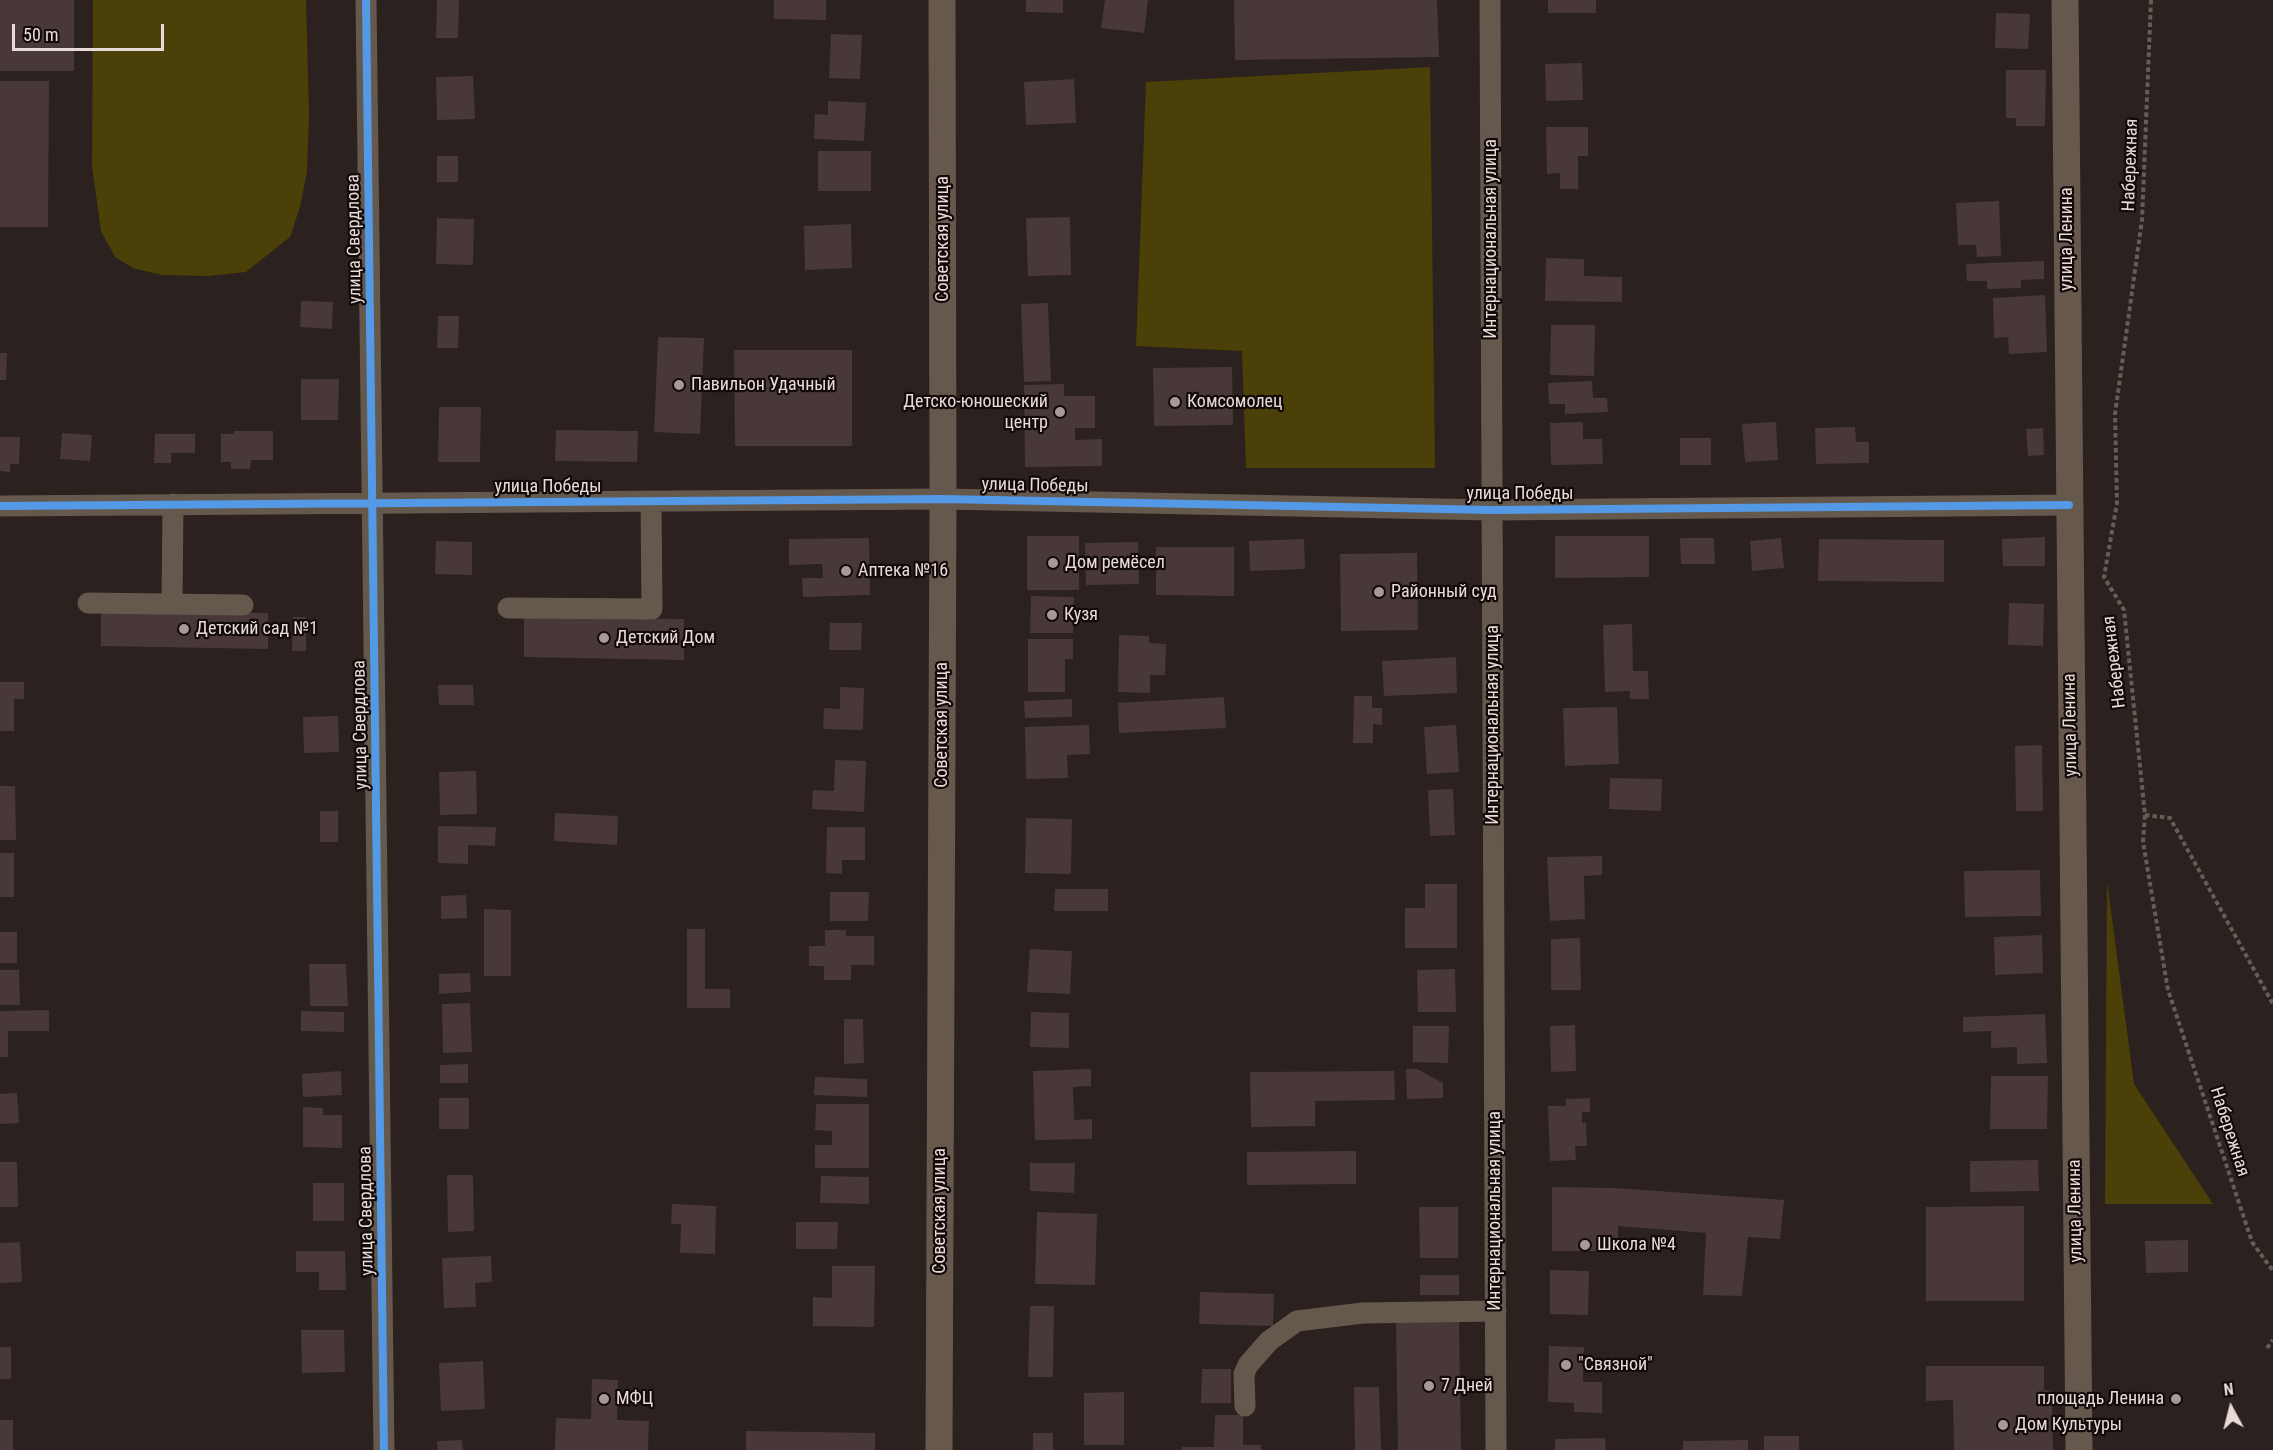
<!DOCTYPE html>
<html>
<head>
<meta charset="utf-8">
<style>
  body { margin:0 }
  #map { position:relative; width:2273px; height:1450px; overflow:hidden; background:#2b211e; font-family:"Roboto Condensed",sans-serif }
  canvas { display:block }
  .north { position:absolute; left:2201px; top:1378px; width:60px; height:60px; -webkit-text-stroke:4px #120a08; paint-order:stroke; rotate:353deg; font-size:16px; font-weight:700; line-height:24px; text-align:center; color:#e8dbd7 }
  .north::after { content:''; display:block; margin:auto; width:21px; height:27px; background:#e8dbd7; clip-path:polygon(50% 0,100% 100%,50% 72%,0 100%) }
  .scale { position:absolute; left:12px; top:24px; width:152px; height:27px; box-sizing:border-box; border:3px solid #e8dbd7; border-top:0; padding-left:8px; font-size:18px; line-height:21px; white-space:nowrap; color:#e8dbd7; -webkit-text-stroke:4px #120a08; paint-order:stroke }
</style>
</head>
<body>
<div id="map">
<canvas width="2273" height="1450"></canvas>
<div class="north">N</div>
<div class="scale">50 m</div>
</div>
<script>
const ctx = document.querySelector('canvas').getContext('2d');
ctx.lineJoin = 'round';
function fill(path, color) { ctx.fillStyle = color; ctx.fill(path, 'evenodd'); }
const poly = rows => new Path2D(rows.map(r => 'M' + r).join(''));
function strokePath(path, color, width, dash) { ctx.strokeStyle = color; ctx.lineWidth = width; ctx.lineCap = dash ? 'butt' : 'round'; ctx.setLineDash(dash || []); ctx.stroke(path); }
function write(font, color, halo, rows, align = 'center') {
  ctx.font = font + ' "Roboto Condensed",sans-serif'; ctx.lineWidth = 4.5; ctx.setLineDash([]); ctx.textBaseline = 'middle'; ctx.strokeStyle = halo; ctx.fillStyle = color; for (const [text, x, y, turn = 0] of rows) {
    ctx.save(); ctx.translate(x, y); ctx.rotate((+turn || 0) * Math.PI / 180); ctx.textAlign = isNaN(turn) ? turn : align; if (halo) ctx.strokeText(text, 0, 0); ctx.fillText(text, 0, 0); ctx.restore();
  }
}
fill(poly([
  [93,0,306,0,309,115,307,172,300,207,290,237,246,272,208,276,162,275,133,268,115,257,101,231,92,166],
  [1430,67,1435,468,1246,468,1242,351,1136,346,1146,82],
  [2107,881,2134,1084,2213,1204,2105,1204]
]), '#4b4007');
fill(poly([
  [0,0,74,0,74,71,0,71],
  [437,0,459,0,458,38,436,38],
  [774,0,826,0,826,20,774,19],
  [1026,0,1063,0,1063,13,1026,12],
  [1105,0,1148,0,1144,33,1101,28],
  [1234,0,1437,0,1439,57,1235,60],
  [1548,0,1596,0,1596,13,1548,13],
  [1996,13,2030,14,2028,49,1995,48],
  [831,34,862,35,860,79,829,78],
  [1582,63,1583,100,1546,101,1545,64],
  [2006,70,2046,70,2045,126,2016,126,2016,118,2006,118],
  [473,76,475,119,437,120,436,77],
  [1074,79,1076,123,1026,125,1024,82],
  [0,81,49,81,48,227,0,227],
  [828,101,866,103,864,141,814,139,815,114,828,115],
  [1546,127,1588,127,1588,156,1578,156,1578,189,1560,189,1560,173,1547,174],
  [818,151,871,151,871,191,818,191],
  [437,156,458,156,458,182,437,182],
  [1999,201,2001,256,1977,257,1976,245,1958,245,1956,203],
  [1070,217,1071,275,1028,276,1026,218],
  [437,218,474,219,473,265,436,264],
  [851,224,852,268,805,270,804,226],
  [1546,258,1584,259,1584,276,1622,277,1622,302,1545,301],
  [2044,261,2044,279,2021,280,2021,288,1987,289,1987,281,1967,281,1966,264],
  [2045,295,2047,352,2009,354,2008,337,1994,338,1993,298],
  [301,301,333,302,332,329,300,327],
  [1048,303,1051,381,1024,382,1021,304],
  [438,316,459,316,458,348,437,348],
  [1551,325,1595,325,1594,376,1550,375],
  [658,337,704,338,700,434,654,432],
  [734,350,852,350,852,446,735,446],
  [0,353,7,353,6,380,0,380],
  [1232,367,1233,425,1154,426,1153,368],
  [301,379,339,379,338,420,301,420],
  [1592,381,1593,398,1607,398,1608,412,1565,414,1565,404,1549,404,1548,383],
  [1064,384,1064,396,1095,396,1095,428,1075,428,1075,440,1102,439,1102,466,1025,467,1024,385],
  [439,407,481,407,480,462,438,462],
  [1583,422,1583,439,1602,439,1603,464,1551,465,1550,423],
  [1776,422,1778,460,1745,462,1742,424],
  [1855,427,1856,442,1869,442,1869,463,1816,464,1815,428],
  [2043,428,2044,455,2028,456,2026,429],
  [556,430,638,431,637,462,555,461],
  [234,431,273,431,273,460,251,460,250,469,231,469,231,462,221,462,221,434,234,434],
  [62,433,92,435,90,461,60,459],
  [155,434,195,434,195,453,171,453,171,463,154,463],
  [0,437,20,437,19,464,10,464,10,472,0,471],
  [1680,438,1711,438,1711,465,1680,465],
  [1027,536,1079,536,1079,590,1027,590],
  [1555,536,1649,536,1649,577,1555,578],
  [2045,537,2045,566,2003,566,2002,539],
  [869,538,870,595,803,597,802,578,823,578,822,564,789,565,789,539],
  [1680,538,1714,538,1715,564,1681,564],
  [1781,538,1784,568,1752,571,1750,541],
  [1304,539,1305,569,1250,571,1249,541],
  [1819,539,1944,540,1944,582,1818,581],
  [436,541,472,542,472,575,435,574],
  [1138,542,1139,584,1086,585,1085,543],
  [1156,547,1234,547,1234,596,1156,595],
  [1417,553,1418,630,1341,631,1340,554],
  [1031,596,1074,597,1073,633,1030,633],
  [2009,603,2044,604,2043,646,2008,645],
  [101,610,268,613,268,649,101,646],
  [293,617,306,617,306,651,292,651],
  [524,617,684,619,684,660,524,657],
  [830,623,862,623,861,650,829,650],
  [1632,624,1633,671,1648,671,1649,699,1630,699,1630,691,1605,692,1603,625],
  [1119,635,1149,636,1149,643,1166,644,1165,675,1150,675,1150,693,1118,692],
  [1028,639,1073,639,1073,659,1065,659,1065,692,1028,692],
  [1456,657,1457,693,1384,696,1382,661],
  [0,682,24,682,24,699,14,699,14,731,0,731],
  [438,685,473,685,474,705,439,705],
  [840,687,864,688,863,730,823,729,824,708,840,709],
  [1354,696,1372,696,1372,708,1382,708,1382,725,1373,724,1373,743,1353,743],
  [1224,697,1226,728,1119,733,1118,703],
  [1072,699,1072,717,1025,718,1024,701],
  [1617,707,1619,764,1565,766,1563,708],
  [338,716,339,752,304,753,303,717],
  [1089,725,1090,754,1067,755,1068,778,1026,779,1025,727],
  [1456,725,1459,772,1427,774,1424,727],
  [2042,745,2043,811,2016,811,2015,746],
  [835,760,866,761,864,812,812,809,813,790,834,791],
  [476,771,477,814,440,815,439,772],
  [1610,778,1662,779,1661,811,1609,809],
  [0,786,15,786,16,840,0,840],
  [1453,789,1455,835,1430,836,1428,790],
  [320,811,338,811,338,842,320,842],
  [555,813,618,816,617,845,554,841],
  [1026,818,1072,819,1071,874,1025,873],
  [438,826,496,827,495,846,468,845,468,864,438,863],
  [827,827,865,827,865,860,842,860,842,874,826,873],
  [0,853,14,853,14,897,0,897],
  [1602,856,1602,875,1584,876,1585,919,1550,921,1547,857],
  [2040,870,2041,916,1965,917,1964,871],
  [1425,884,1457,884,1457,948,1405,948,1405,908,1425,908],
  [1055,889,1108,889,1108,911,1054,911],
  [830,892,869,892,868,921,830,921],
  [466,895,467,918,441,919,441,896],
  [484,909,511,910,511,976,484,976],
  [687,929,705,929,705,989,730,989,730,1008,687,1008],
  [825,930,846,930,846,936,874,936,874,965,851,965,851,980,824,980,824,966,809,966,809,946,825,946],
  [0,932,17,932,17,963,0,963],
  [2042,935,2043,973,1995,975,1994,937],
  [1580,938,1581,990,1551,990,1551,939],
  [1030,949,1072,951,1070,994,1027,992],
  [309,964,346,964,348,1006,310,1006],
  [1455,969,1456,1012,1418,1012,1417,970],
  [0,970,19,970,20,1005,0,1005],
  [470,973,471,992,439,994,439,974],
  [470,1003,472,1052,443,1053,442,1004],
  [49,1010,49,1031,8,1031,8,1057,0,1057,0,1011],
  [301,1011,344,1012,344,1032,301,1031],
  [1031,1012,1069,1013,1069,1048,1030,1047],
  [2045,1014,2047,1063,2017,1064,2017,1047,1991,1048,1991,1031,1963,1032,1963,1017],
  [844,1019,863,1019,864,1063,844,1064],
  [1575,1025,1576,1071,1551,1072,1550,1026],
  [1413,1026,1449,1026,1448,1063,1413,1062],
  [468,1064,468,1083,440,1083,440,1065],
  [1091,1069,1091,1086,1073,1087,1074,1120,1092,1119,1092,1139,1035,1140,1033,1071],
  [1406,1069,1417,1069,1443,1083,1443,1098,1407,1099],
  [341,1071,342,1095,303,1097,302,1074],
  [1394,1071,1395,1100,1315,1101,1315,1126,1251,1127,1250,1072],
  [1991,1076,2048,1076,2047,1129,1990,1129],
  [815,1077,867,1079,867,1097,814,1095],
  [17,1093,19,1123,0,1124,0,1094],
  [439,1098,469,1098,469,1129,439,1129],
  [1590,1098,1590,1112,1582,1112,1582,1123,1586,1123,1587,1146,1575,1146,1576,1160,1550,1161,1548,1106,1566,1106,1566,1099],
  [816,1104,869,1104,869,1168,815,1168,815,1145,832,1145,832,1131,815,1130],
  [303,1107,323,1108,323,1115,342,1115,342,1148,303,1147],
  [1356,1151,1356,1184,1247,1185,1247,1152],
  [2038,1160,2039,1191,1970,1192,1970,1161],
  [0,1162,17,1162,18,1207,0,1207],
  [1030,1163,1075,1163,1074,1193,1030,1191],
  [447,1175,473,1175,474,1231,448,1232],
  [821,1176,869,1177,869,1204,820,1203],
  [313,1183,344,1183,344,1221,313,1221],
  [1552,1187,1615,1188,1784,1200,1780,1239,1748,1237,1742,1296,1703,1295,1706,1233,1618,1226,1618,1251,1552,1251],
  [672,1204,716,1206,715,1254,680,1253,681,1224,671,1224],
  [2024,1206,2024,1301,1926,1301,1926,1207],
  [1419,1207,1458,1207,1458,1258,1420,1258],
  [1037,1212,1097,1214,1095,1285,1035,1284],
  [796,1222,838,1222,837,1249,796,1249],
  [2188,1240,2188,1272,2146,1273,2145,1241],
  [20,1242,22,1282,0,1283,0,1243],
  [296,1251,345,1251,346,1290,319,1290,319,1272,296,1272],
  [491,1256,492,1282,475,1283,476,1307,444,1308,442,1258],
  [832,1266,875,1266,874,1327,813,1326,813,1297,832,1298],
  [1550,1270,1589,1271,1588,1315,1550,1314],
  [1420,1275,1459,1275,1459,1295,1420,1295],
  [1200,1292,1274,1294,1273,1326,1199,1324],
  [1030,1306,1054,1306,1053,1377,1028,1377],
  [1459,1321,1461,1450,1398,1450,1396,1322],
  [301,1330,344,1330,345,1372,302,1373],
  [1549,1346,1584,1347,1583,1382,1602,1382,1602,1413,1574,1412,1574,1403,1548,1402],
  [0,1347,11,1347,11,1379,0,1379],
  [483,1361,485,1409,441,1411,439,1363],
  [1926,1366,2044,1366,2044,1390,2052,1391,2053,1450,1954,1450,1953,1400,1926,1401],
  [1202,1369,1231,1369,1231,1403,1201,1403],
  [592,1379,618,1380,617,1420,649,1421,648,1450,555,1450,556,1418,591,1419],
  [1354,1387,1379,1387,1381,1450,1355,1450],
  [1124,1392,1124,1445,1084,1445,1084,1393],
  [1215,1415,1243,1415,1243,1445,1261,1445,1261,1450,1182,1450,1182,1447,1214,1447],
  [0,1420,13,1420,13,1450,0,1450],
  [746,1431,875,1433,875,1450,746,1450],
  [1033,1433,1053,1433,1053,1450,1033,1450],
  [1764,1436,1799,1436,1799,1450,1764,1450],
  [1605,1438,1606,1450,1555,1450,1555,1439],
  [462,1440,463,1450,438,1450,437,1441],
  [1748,1440,1748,1450,1683,1450,1683,1441]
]), '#48383a');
strokePath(poly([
  [2151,0,2142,220,2115,414,2117,503,2104,577,2124,610,2145,815,2143,842,2168,990,2252,1242,2273,1271],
  [2145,815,2170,818,2273,1004],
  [2267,1348,2273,1340]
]), '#665d57', 4, [4.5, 3]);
strokePath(poly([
  [366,0,384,1450],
  [1490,0,1496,1450],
  [0,506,943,499,1492,510,2069,505],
  [88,603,243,605],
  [172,604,173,504],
  [508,608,652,609,651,501],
  [1245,1406,1244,1374,1248,1365,1269,1341,1297,1321,1363,1313,1496,1311]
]), '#65594e', 21);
strokePath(poly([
  [2065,0,2079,1450],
  [939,1450,943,499,942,0]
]), '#66584d', 27);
strokePath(poly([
  [366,0,384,1450],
  [0,506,943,499,1492,510,2069,505]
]), '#5399e6', 8);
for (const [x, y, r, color] of [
  [679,385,6,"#a69a96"],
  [1175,402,6,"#a69a96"],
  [1060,412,6,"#a69a96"],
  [1053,563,6,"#a69a96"],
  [846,571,6,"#a69a96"],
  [1379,592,6,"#a69a96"],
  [1052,615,6,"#a69a96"],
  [184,629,6,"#a69a96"],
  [604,638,6,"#a69a96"],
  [1585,1245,6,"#a69a96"],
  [1566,1365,6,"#a69a96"],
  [1429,1386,6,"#a69a96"],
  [604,1399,6,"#a69a96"],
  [2176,1399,6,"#a69a96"],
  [2003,1425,6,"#a69a96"]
]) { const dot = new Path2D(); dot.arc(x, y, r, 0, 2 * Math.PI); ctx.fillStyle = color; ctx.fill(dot); strokePath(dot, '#120a08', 2); }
write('18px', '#e8dbd7', '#120a08', [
  ["Набережная",2131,165,-88],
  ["улица Свердлова",355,239,-91],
  ["Советская улица",943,239,-90],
  ["Интернациональная улица",1491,239,-90],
  ["улица Ленина",2067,239,-90],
  ["улица Победы",1035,486,1],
  ["улица Победы",548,487],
  ["улица Победы",1520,494],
  ["Набережная",2115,662,-97],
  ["улица Свердлова",361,725,-91],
  ["Советская улица",942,725,-90],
  ["Интернациональная улица",1493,725,-90],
  ["улица Ленина",2071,725,-91],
  ["Набережная",2229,1132,72],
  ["улица Свердлова",367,1211,-91],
  ["Советская улица",940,1211,-90],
  ["Интернациональная улица",1495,1211,-90],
  ["улица Ленина",2076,1211,-91]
]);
write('18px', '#e8dbd7', '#120a08', [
  ["Павильон Удачный",691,385],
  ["Детско-юношеский",1048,402,"right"],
  ["центр",1048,423,"right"],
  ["Комсомолец",1187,402],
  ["Дом ремёсел",1065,563],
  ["Аптека №16",858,571],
  ["Районный суд",1391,592],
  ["Кузя",1064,615],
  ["Детский сад №1",196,629],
  ["Детский Дом",616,638],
  ["Школа №4",1597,1245],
  ["\"Связной\"",1578,1365],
  ["7 Дней",1441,1386],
  ["МФЦ",616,1399],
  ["площадь Ленина",2164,1399,"right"],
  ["Дом Культуры",2015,1425]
], 'left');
</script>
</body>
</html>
